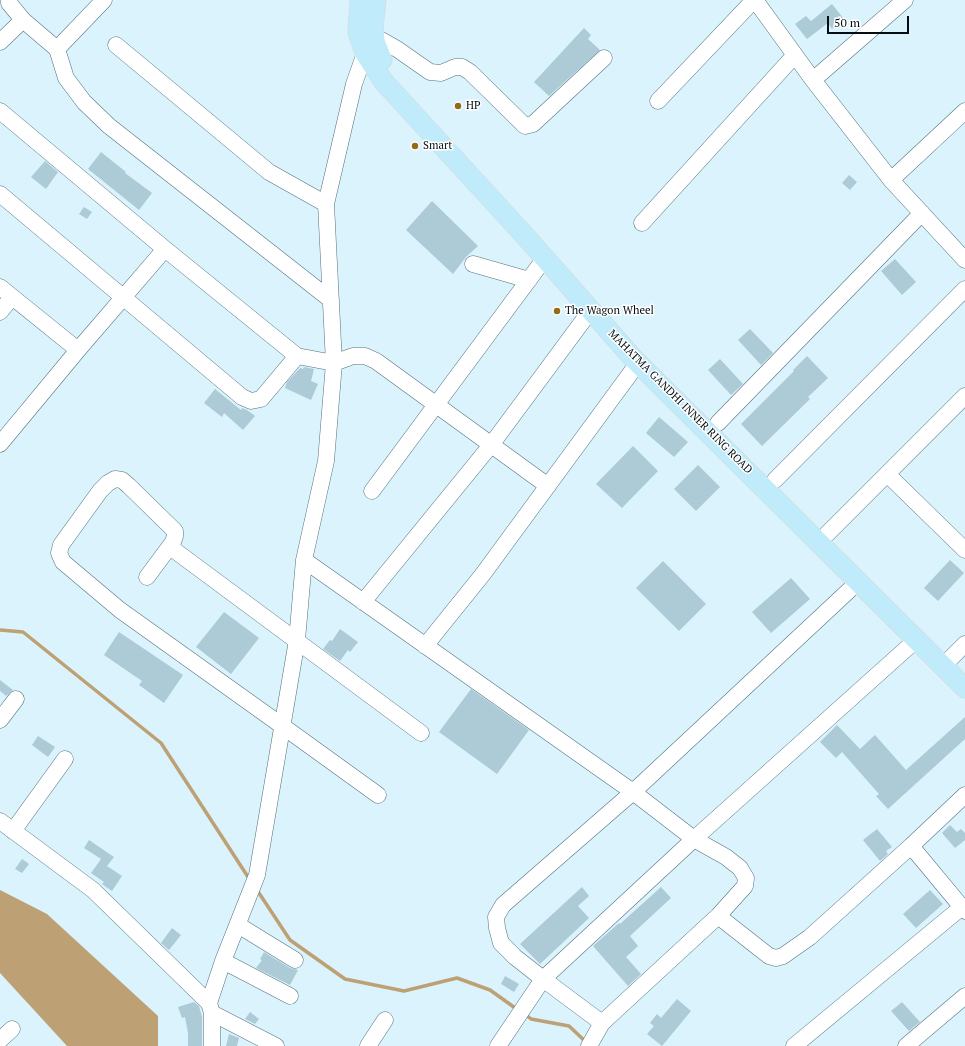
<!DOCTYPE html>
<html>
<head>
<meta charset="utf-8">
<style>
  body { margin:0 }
  #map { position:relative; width:965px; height:1046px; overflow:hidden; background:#daf3fd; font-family:"PT Serif",serif }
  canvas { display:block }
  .scale { position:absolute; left:827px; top:16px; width:82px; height:18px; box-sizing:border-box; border:2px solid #040e12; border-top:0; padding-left:5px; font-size:12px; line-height:14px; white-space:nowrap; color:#040e12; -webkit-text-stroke:3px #fff; paint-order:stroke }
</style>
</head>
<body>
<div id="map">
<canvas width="965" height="1046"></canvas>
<div class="scale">50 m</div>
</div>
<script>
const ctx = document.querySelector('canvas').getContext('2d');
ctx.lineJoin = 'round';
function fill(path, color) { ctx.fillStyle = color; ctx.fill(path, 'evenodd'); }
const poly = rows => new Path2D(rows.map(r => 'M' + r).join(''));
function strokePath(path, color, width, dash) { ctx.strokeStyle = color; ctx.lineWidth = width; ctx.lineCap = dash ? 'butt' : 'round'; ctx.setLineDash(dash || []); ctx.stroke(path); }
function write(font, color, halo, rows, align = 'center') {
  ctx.font = font + ' "PT Serif",serif'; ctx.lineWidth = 3; ctx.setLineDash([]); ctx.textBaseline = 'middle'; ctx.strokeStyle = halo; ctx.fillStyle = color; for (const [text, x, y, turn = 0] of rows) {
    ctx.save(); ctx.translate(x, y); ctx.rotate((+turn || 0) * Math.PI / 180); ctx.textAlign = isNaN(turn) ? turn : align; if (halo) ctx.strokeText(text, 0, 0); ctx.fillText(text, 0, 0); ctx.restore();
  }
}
fill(poly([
  [0,890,47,914,158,1016,158,1046,67,1046,0,973]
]), '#bda174');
strokePath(poly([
  [0,630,23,632,161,743,250,880],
  [257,890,290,940,345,979,404,991,457,978,490,990,518,1010],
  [525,1014,531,1019,569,1026,586,1042]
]), '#bda174', 3.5);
fill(poly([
  [832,4,844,19,832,29,828,23,807,39,795,24,806,16,811,21],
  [584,28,591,35,588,39,600,50,549,96,534,82],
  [101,152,126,172,125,173,152,193,139,210,88,169],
  [45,161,58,172,46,189,31,177],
  [849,175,857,182,850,190,842,183],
  [432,201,478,246,466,257,453,274,406,230],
  [84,207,92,212,87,219,79,214],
  [895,259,916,282,902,295,881,271],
  [750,329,773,353,761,365,738,340],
  [807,356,828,378,808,397,810,399,762,446,741,424,794,371,793,370],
  [720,359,743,384,731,395,708,370],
  [304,367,314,369,311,381,318,384,311,400,285,388,287,382,300,368,303,369],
  [215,389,241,410,242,408,247,410,255,416,243,430,224,413,222,417,204,403],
  [659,417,688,442,674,457,646,433],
  [633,446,658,471,622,508,596,484],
  [698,465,720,487,696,511,674,489],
  [950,560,964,573,938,601,924,588],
  [663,561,706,604,679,631,636,588],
  [791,578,810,599,771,633,752,612],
  [224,612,259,638,231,674,196,647],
  [340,629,358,642,350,652,348,650,340,661,323,649,330,640,332,641],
  [119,632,183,675,164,703,139,685,142,681,104,655],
  [0,680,13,690,6,696,0,691],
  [471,689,529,730,497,774,439,732],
  [965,717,965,739,888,809,876,796,879,794,842,752,836,758,820,742,837,725,860,749,875,735,906,770],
  [38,736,55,747,48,757,32,745],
  [950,825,957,832,961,829,965,833,965,840,955,848,942,833],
  [877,829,892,847,886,851,888,854,880,861,863,840],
  [89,840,114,857,107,866,122,876,112,891,102,884,104,882,91,873,101,859,84,848],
  [22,859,29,864,22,873,15,869],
  [582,887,589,896,578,906,589,918,540,964,520,944],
  [661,887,671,898,630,936,638,946,626,957,641,974,628,986,593,946,619,923,620,924],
  [930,890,943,904,916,928,903,914],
  [172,928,181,935,169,950,161,943],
  [264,952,290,968,298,970,290,985,256,968,262,960,260,959],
  [505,976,519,984,514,992,501,984],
  [677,999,691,1011,662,1046,647,1034,654,1026,650,1023,657,1014,661,1018],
  [194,1002,199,1006,202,1017,202,1046,188,1046,188,1033,185,1017,182,1018,178,1007],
  [902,1002,920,1022,909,1031,891,1011],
  [250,1012,259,1019,255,1024,245,1019],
  [229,1034,239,1038,237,1046,226,1046]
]), '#accbd6');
const minor = poly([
  [9,0,9,3,23,20,57,49,104,0],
  [755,0,813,80,891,180,965,260],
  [374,36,397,49,430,72,441,73,455,67,462,67,470,72,525,126,533,124,604,58],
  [0,42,23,20],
  [116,45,269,172,326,204],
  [57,49,66,78,84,102,109,126,331,300],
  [813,80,905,0],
  [658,101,754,0],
  [0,111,165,249,297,356,334,363,353,356,365,356,376,361,548,486],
  [891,180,965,111],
  [0,194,242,397,251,401,261,399,297,356],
  [642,223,795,55],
  [473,264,529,280],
  [0,287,78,350],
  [0,312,12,297],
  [718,423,922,213],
  [0,444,78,350,165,249],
  [887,474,965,550],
  [775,480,965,289],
  [372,491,545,258],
  [827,534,965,396],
  [170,547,421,733],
  [304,560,633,792,694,839,916,640],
  [147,577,173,542,175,536,175,531,129,486,122,480,115,479,108,483,100,491,61,545,59,553,63,562,120,610,281,725,378,795],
  [363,602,491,445,591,310],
  [425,646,483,574,638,363],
  [951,658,965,644],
  [0,720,16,699],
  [965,795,911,846,965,911],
  [0,821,93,890,209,1003],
  [13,831,65,759],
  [718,916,769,956,776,958,783,956,810,937,911,846],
  [238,925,295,960],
  [223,961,290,996],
  [212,1013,276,1046],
  [0,1040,12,1029],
  [212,1046,212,1013,209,1003,223,961,257,875,297,640,304,560,326,461,334,363,326,204,354,84,365,53,371,47],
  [368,1046,385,1020],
  [498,1046,543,979,515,957,501,943,497,928,496,917,503,905,633,792,858,582],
  [589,1046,602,1023,543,979,694,839,726,857,740,868,746,878,745,886,718,916,602,1023],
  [794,1046,962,907],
  [906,1046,965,996]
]);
const major = poly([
  [360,0,358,32,365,53,384,82,527,238,633,358,965,688],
  [376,0,373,28,375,43,382,60]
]);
strokePath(minor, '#54717b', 17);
strokePath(major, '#d7d8d9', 21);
strokePath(minor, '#fff', 16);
strokePath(major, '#c0ebfa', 20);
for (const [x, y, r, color] of [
  [458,106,4,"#956b17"],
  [415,146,4,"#956b17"],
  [557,311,4,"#956b17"]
]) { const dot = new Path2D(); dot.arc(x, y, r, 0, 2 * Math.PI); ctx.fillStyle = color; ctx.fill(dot); strokePath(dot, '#fff', 1.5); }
write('11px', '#040e12', '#fff', [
  ["HP",466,106],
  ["Smart",423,146],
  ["The Wagon Wheel",565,311]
], 'left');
write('11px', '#040e12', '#fff', [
  ["MAHATMA GANDHI INNER RING ROAD",680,402,45]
]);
</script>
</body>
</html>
